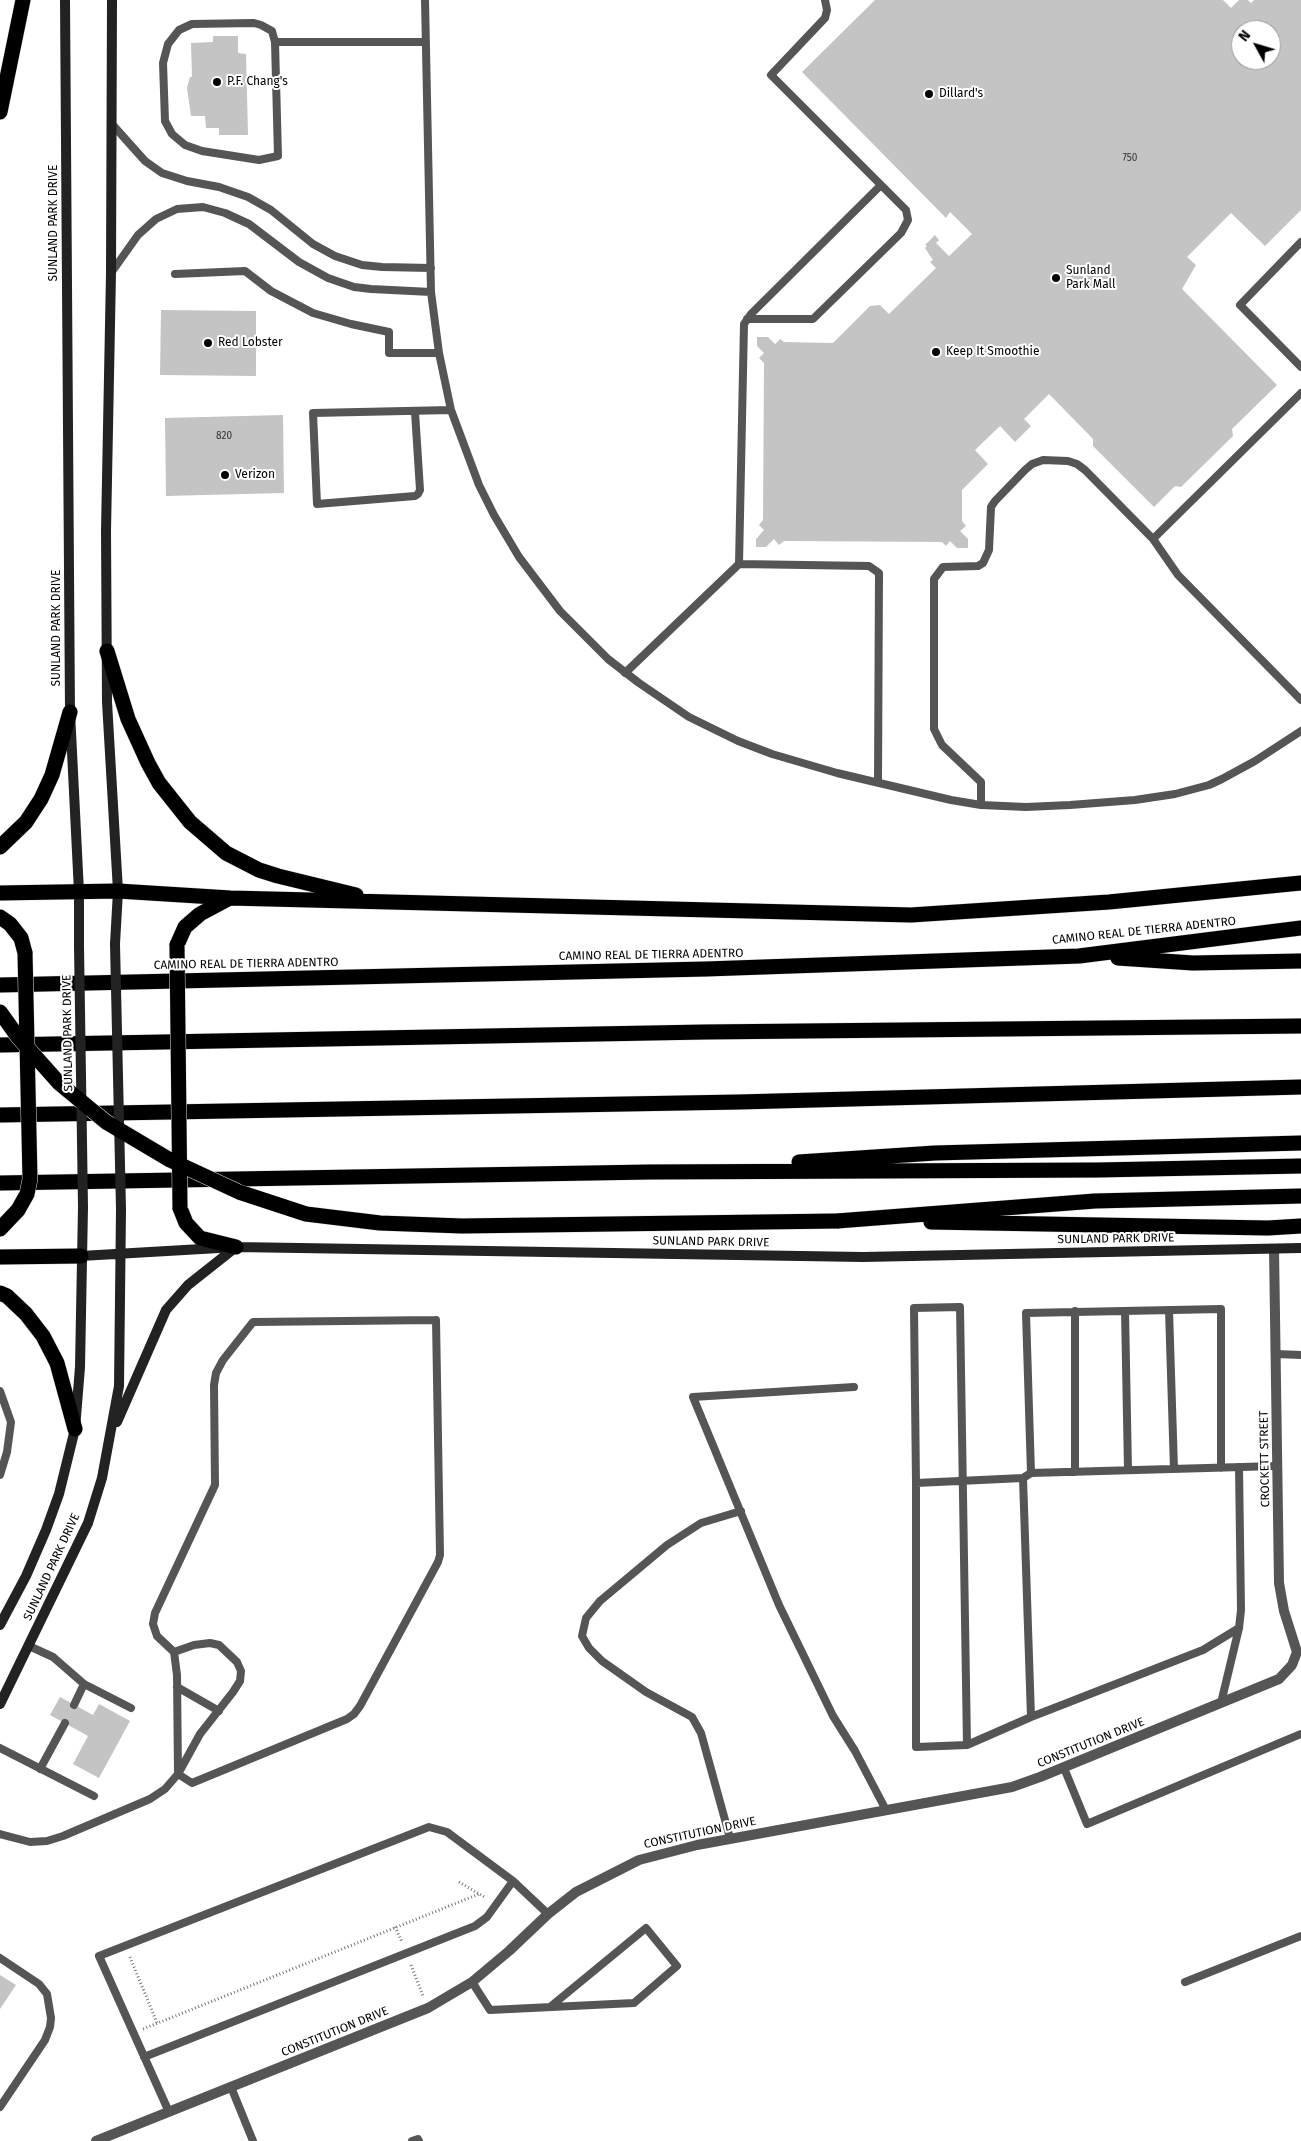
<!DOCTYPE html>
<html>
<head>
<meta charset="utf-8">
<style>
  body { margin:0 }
  #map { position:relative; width:1301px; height:2141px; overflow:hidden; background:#fff; font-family:"Fira Sans",sans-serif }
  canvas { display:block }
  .north { position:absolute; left:1231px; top:20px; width:50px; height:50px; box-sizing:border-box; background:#fff; border:1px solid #999; border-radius:50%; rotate:309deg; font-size:14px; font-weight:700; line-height:20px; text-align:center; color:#000 }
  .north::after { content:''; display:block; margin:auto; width:18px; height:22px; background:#000; clip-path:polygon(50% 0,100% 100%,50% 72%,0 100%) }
</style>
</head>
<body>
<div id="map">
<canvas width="1301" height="2141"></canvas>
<div class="north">N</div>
</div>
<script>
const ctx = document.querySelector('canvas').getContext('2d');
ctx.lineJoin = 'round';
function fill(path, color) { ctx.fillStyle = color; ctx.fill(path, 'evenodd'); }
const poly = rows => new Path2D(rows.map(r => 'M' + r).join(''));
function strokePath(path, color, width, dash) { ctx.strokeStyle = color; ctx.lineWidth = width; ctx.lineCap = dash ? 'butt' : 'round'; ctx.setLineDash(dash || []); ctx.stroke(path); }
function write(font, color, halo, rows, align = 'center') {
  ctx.font = font + ' "Fira Sans",sans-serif'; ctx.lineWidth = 4; ctx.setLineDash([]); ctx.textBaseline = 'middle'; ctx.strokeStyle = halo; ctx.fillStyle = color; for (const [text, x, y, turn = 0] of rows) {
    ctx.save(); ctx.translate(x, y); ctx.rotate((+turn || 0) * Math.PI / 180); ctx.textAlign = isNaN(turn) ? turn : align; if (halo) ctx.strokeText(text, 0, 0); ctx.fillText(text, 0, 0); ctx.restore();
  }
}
fill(poly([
  [875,0,1223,0,1231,8,1239,0,1248,0,1251,3,1254,0,1301,0,1301,210,1265,246,1231,213,1187,257,1196,265,1182,289,1277,385,1232,429,1233,436,1181,487,1175,486,1154,507,1093,446,1093,439,1049,394,1024,419,1031,426,1015,442,1000,426,975,450,988,464,962,490,962,521,966,526,960,531,968,539,968,548,957,548,950,541,946,546,942,542,784,541,779,545,774,539,766,547,756,547,756,539,764,530,759,525,763,520,764,363,759,358,764,353,757,346,757,337,768,337,775,344,780,339,784,342,833,343,870,306,880,305,889,314,936,268,930,262,933,260,925,248,927,246,925,245,935,235,939,240,936,243,949,256,972,234,950,212,946,218,802,72],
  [1241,30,1271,30,1271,60,1241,60],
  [213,36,238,36,238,53,246,54,248,135,219,135,219,128,206,128,205,116,191,116,187,88,190,77,192,77,191,43,213,42],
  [161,310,256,311,256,376,160,375],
  [283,415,284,493,166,496,165,418],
  [60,1697,93,1715,99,1704,130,1721,99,1778,73,1764,88,1736,50,1715],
  [0,1975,16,1985,0,2009]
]), '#c4c4c4');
const motorway = poly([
  [0,112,23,0],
  [107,651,128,719,148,763,159,783,190,822,226,853,259,870,278,876,356,895],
  [0,847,26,822,41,799,52,775,70,712],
  [0,893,118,891,230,898,911,915,1109,902,1301,883],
  [0,917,10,924,21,938,25,953],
  [177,945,185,927,200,914,230,898],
  [1118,958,1193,963,1301,961],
  [0,985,706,969,1079,956,1301,928],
  [0,1045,705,1032,1301,1026],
  [0,1115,739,1102,1301,1087],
  [799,1162,935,1153,1301,1143],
  [0,1183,650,1172,1098,1170,1301,1166],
  [180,1208,186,1223,200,1238,236,1247],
  [837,1221,1095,1201,1301,1196],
  [931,1222,1268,1228,1301,1226],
  [0,1229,18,1210],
  [0,1257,81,1256],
  [0,1293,7,1296,26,1314,43,1336,57,1363,75,1429]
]);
strokePath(motorway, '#dbdbdb', 16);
strokePath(poly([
  [459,1882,486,1898],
  [395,1927,402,1942],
  [130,1957,157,2023],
  [411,1965,423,1996],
  [143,2029,479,1894]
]), '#777', 3, [1, 2.5]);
strokePath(poly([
  [425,0,431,292,439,353,451,410,479,485,494,515,519,557,560,611,608,659,639,683,689,717,738,741,772,754,837,773,951,800,981,805,1026,807,1070,805,1135,800,1175,794,1209,785,1222,779,1255,761,1301,731],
  [825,0,827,10,825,18,771,75,881,185,751,314,744,324,739,564,869,566,879,573,878,782],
  [275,42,272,31,261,25,254,23,192,24,179,30,168,44,163,63,165,121,172,134,185,145,202,151,259,160,278,156,275,42,426,42],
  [111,123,145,161,162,173,187,181,219,187,248,197,271,210,313,244,335,256,362,265,382,267,431,268],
  [1301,242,1240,305,1301,367],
  [111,273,138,235,156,219,177,209,203,207,225,213,249,224,299,262,328,278,354,287,371,289,431,292],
  [175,274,245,271,271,291,313,313,351,324,389,332,389,353,439,353],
  [747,319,813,319,901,233,908,220,906,210,881,185],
  [415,412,420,490,418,494,415,496,317,504,313,413,451,410],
  [1153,539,1301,393],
  [625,673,739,564],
  [981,805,981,782,942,745,934,729,934,579,943,567,978,566,983,563,989,550,991,507,995,501,1025,470,1032,464,1043,460,1068,461,1077,464,1085,470,1153,539,1178,575,1301,700],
  [1169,1310,1174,1469],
  [1075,1311,1075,1472],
  [1125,1311,1128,1470],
  [436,1320,440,1555,438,1562,360,1706,354,1714,347,1719,192,1783,178,1774,177,1675,174,1652,157,1636,153,1624,155,1613,215,1485,214,1385,216,1373,223,1360,253,1322,436,1320],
  [1276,1354,1301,1355],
  [854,1387,693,1397,779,1605,833,1716,855,1751,886,1810],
  [0,1391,11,1422,7,1452,0,1475],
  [1031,1473,1026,1313,1221,1309,1221,1468],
  [1023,1478,1031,1717],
  [916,1483,1023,1478,1031,1473,1277,1466],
  [29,1646,53,1657,84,1684,74,1705],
  [84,1684,131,1708],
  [177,1687,219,1711],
  [1221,1703,1239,1628,1241,1610,1239,1467],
  [967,1745,960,1307,914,1308,916,1483,916,1747,967,1745,1031,1717,1203,1650,1239,1628],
  [0,1748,94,1796],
  [1064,1768,1087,1824,1301,1734],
  [40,1769,65,1723],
  [0,1834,30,1842,47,1841,63,1836,150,1799,165,1789,178,1774,200,1734,233,1692,240,1681,241,1671,237,1662,219,1645,210,1643,194,1645,174,1652],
  [730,1838,701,1733,692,1717,646,1692,602,1661,589,1648,582,1636,586,1618,600,1601,667,1545,701,1523,741,1511],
  [0,1958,39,1984,47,1994,51,2018,50,2027,45,2040,0,2107],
  [472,1982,490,2010,634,2003,677,1966,646,1928,550,2007],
  [1185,1982,1301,1936],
  [144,2057,475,1926,487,1917,513,1881],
  [231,2087,253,2141],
  [169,2112,99,1956,429,1827,447,1832,513,1881,548,1914],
  [412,2141,418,2139,419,2141]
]), '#555', 8);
strokePath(poly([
  [96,2141,428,2008,472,1982,509,1951,548,1914,576,1892,639,1860,697,1845,1012,1787,1040,1777,1279,1679,1292,1665,1297,1652,1284,1611,1279,1583,1274,1249]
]), '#555', 10);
strokePath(poly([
  [65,0,70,712,79,892,79,946],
  [112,0,111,273,106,531,107,702,118,891,115,944],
  [81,1256,236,1247,863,1257,1301,1248],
  [117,1422,166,1310,188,1285,236,1247],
  [0,1625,26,1576,46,1530,59,1494,75,1429,80,1367,83,1207],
  [0,1704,88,1523,102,1478,119,1386,121,1209]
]), '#222', 10);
strokePath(motorway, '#000', 15);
const motorwayBridge = poly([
  [177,945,180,1208],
  [0,1012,18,1037,59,1083,106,1122,170,1160,239,1192,306,1214,380,1223,462,1226,837,1221],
  [18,1210,27,1194,30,1179,25,953]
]);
strokePath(motorwayBridge, '#dbdbdb', 16, []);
strokePath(poly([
  [115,944,121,1209],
  [79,946,83,1207]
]), '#222', 10);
strokePath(motorwayBridge, '#000', 15);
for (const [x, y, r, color] of [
  [217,82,5,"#000"],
  [929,94,5,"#000"],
  [1056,278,5,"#000"],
  [208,343,5,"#000"],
  [936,352,5,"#000"],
  [225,475,5,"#000"]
]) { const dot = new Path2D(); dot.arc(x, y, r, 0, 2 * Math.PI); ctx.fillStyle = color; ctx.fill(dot); strokePath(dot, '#fff', 2); }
write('10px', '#313131', null, [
  ["750",1130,158],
  ["820",224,436]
]);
write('12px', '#000', '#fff', [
  ["P.F. Chang's",227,82],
  ["Dillard's",939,94],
  ["Sunland",1066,271],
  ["Park Mall",1066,285],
  ["Red Lobster",218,343],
  ["Keep It Smoothie",946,352],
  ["Verizon",235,475]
], 'left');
write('12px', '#000', '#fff', [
  ["SUNLAND PARK DRIVE",54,223,-90],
  ["SUNLAND PARK DRIVE",57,628,-90],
  ["CAMINO REAL DE TIERRA ADENTRO",1144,931,-6],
  ["CAMINO REAL DE TIERRA ADENTRO",651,955,-1],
  ["CAMINO REAL DE TIERRA ADENTRO",246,964,-1],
  ["SUNLAND PARK DRIVE",68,1033,-91],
  ["SUNLAND PARK DRIVE",1116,1239,-1],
  ["SUNLAND PARK DRIVE",711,1242,1],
  ["CROCKETT STREET",1265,1459,-91],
  ["SUNLAND PARK DRIVE",52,1567,-65],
  ["CONSTITUTION DRIVE",1091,1743,-22],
  ["CONSTITUTION DRIVE",700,1833,-12],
  ["CONSTITUTION DRIVE",335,2032,-22]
]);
</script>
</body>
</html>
